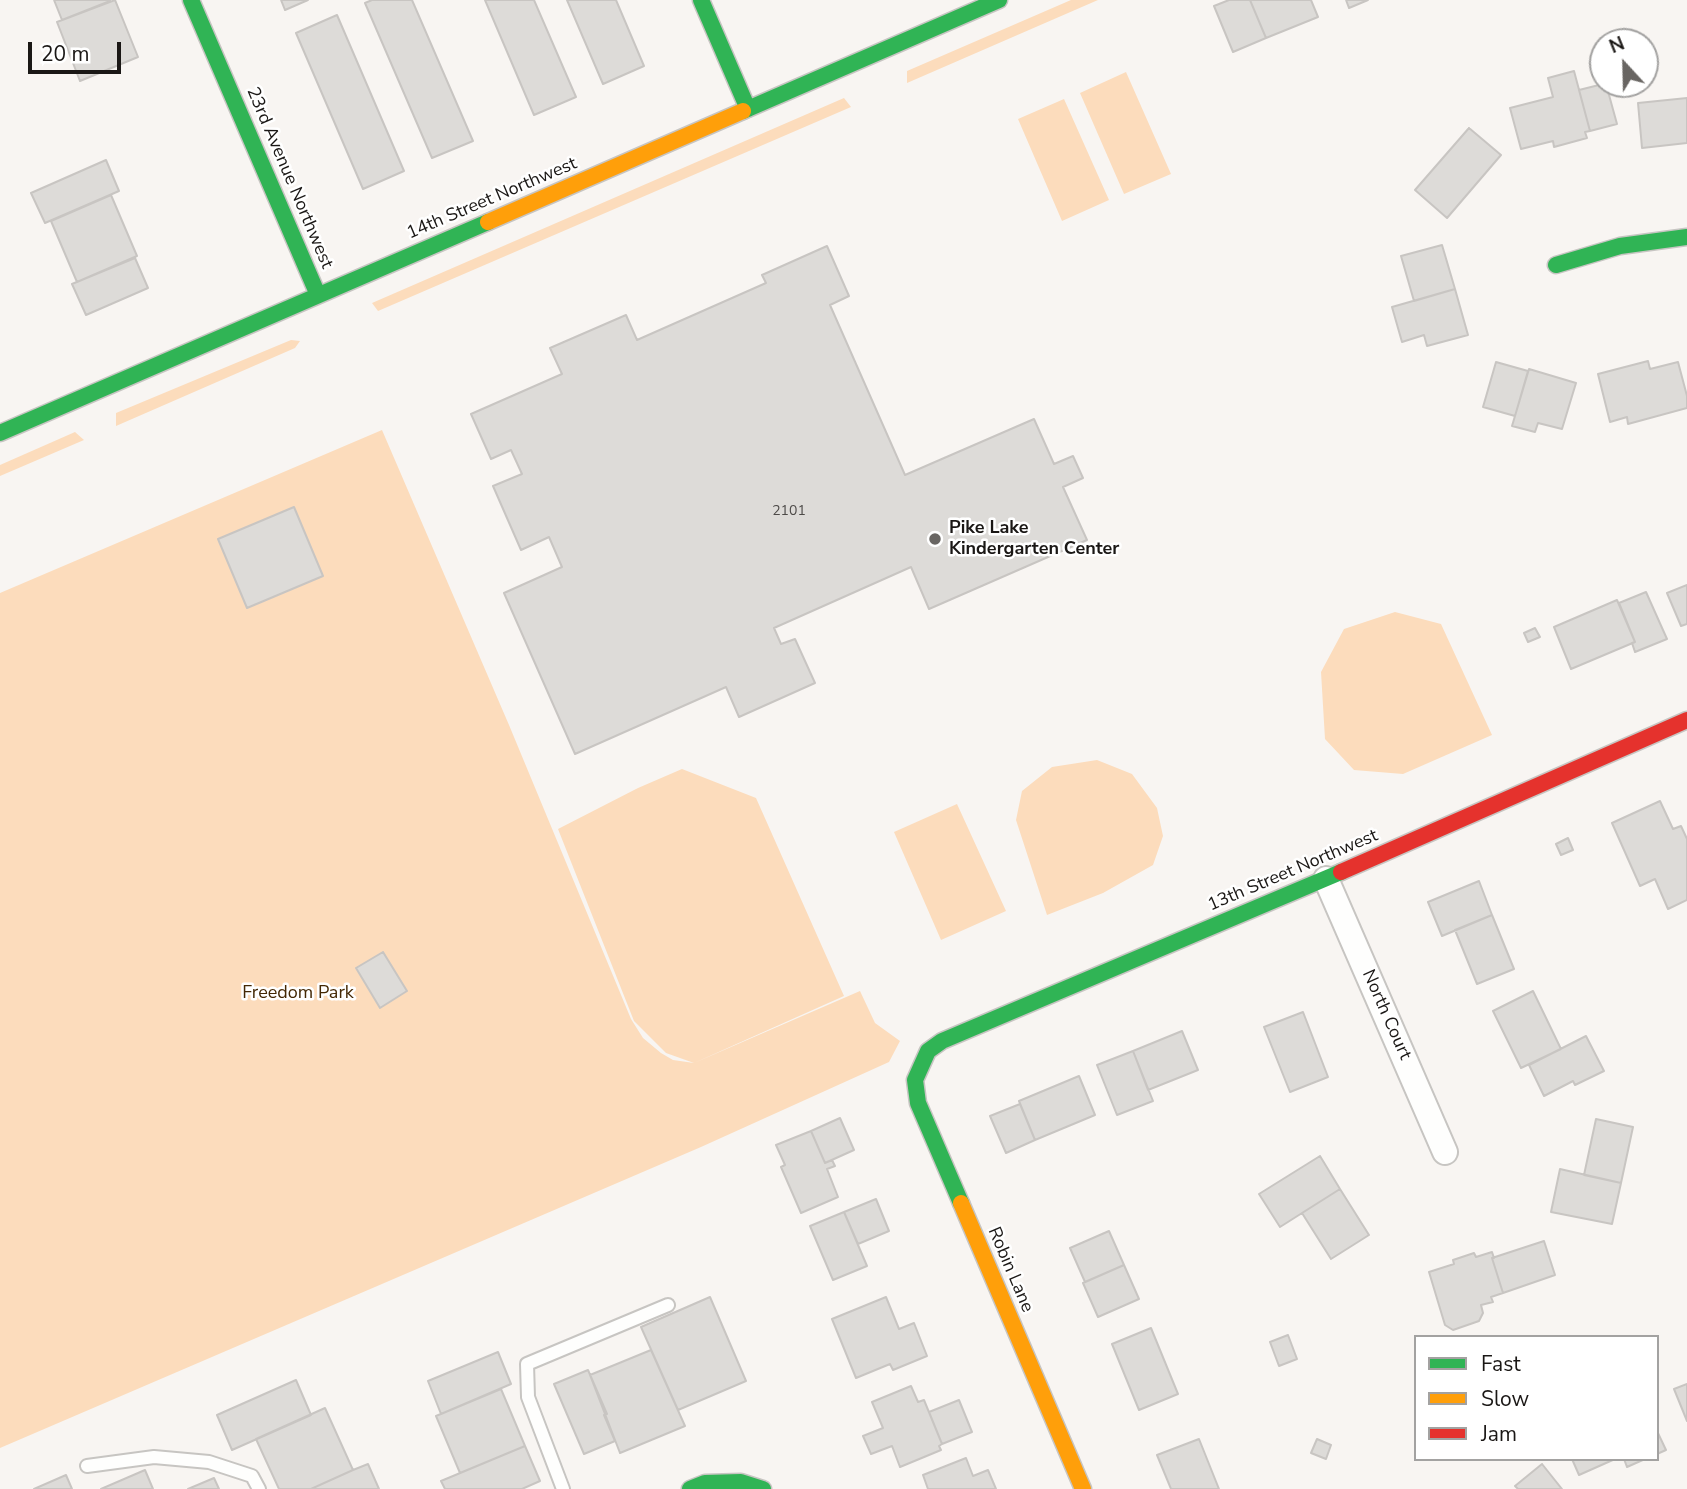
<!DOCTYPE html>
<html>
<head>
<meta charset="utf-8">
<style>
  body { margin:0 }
  #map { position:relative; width:1687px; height:1489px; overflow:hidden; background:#f8f5f2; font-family:"Nunito Sans",sans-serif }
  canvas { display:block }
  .legend { position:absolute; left:1414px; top:1335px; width:245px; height:126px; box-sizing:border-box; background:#fff; border:2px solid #a3a2a1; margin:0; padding:9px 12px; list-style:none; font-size:21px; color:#1a1715 }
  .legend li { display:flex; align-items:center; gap:14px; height:35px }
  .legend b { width:35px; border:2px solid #a3a2a1 }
  .north { position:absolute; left:1589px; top:28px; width:70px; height:70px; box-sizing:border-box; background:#fff; border:2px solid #a3a2a1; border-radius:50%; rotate:338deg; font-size:19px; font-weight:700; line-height:28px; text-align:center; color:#1a1715 }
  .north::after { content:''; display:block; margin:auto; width:24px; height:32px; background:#686562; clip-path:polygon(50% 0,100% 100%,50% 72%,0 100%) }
  .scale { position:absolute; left:28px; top:42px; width:93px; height:32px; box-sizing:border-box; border:4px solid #1a1715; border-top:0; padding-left:9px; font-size:21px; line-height:24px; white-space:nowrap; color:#1a1715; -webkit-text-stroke:5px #fff; paint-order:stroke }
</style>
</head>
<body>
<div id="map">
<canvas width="1687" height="1489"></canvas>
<ul class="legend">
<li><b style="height:9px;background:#30b455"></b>Fast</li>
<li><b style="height:9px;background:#ff9f0a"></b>Slow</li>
<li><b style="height:9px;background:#e5322d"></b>Jam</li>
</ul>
<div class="north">N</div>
<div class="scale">20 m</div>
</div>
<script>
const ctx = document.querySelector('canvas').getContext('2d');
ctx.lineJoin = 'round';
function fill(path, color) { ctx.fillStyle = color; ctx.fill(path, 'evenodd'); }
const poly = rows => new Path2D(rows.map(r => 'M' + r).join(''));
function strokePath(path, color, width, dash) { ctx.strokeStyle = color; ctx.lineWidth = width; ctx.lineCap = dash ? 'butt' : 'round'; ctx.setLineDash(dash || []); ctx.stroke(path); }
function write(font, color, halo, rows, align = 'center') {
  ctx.font = font + ' "Nunito Sans",sans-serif'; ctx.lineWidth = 5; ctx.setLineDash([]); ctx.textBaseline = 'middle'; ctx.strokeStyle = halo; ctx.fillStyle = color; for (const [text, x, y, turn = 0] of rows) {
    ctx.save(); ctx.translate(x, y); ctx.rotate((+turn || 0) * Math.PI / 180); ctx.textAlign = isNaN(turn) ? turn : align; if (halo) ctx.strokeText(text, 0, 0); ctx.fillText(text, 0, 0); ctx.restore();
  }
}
fill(poly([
  [1071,0,1098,0,907,83,907,71],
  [1126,72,1171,174,1124,194,1080,93],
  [844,98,851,107,378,311,372,303],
  [1064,99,1109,200,1062,221,1018,119],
  [291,340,300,341,295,348,116,426,116,413],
  [382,430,509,725,631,1019,643,1038,661,1053,673,1060,694,1063,666,1053,634,1021,558,829,638,788,682,769,756,798,844,996,694,1063,860,991,875,1023,900,1041,889,1062,701,1147,0,1448,0,593],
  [75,432,84,440,0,476,0,465],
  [1395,612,1441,624,1492,735,1403,774,1354,770,1325,739,1321,672,1344,629],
  [1097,760,1132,774,1157,808,1163,836,1153,865,1103,893,1047,915,1016,820,1022,791,1052,767],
  [957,804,1006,911,941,940,894,832]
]), '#fcdcbc');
const building = poly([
  [54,0,110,0,110,1,62,20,54,0],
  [115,0,138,57,80,81,57,22,115,0],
  [281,0,308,0,285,10,281,0],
  [372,0,412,0,473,141,432,158,365,3,372,0],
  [485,0,534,0,576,97,534,115,485,0],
  [567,0,616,0,644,66,603,84,567,0],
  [1229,0,1250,0,1266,38,1233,52,1214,6,1229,0],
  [1250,0,1311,0,1318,17,1266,38,1250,0],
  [1346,0,1368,0,1349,8,1346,0],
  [337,15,404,171,363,189,296,33,337,15],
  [1574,71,1590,131,1585,132,1587,138,1554,147,1553,141,1521,149,1510,108,1553,97,1548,78,1574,71],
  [1603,84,1606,84,1617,124,1590,131,1579,90,1603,84],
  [1687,98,1687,143,1642,148,1638,103,1687,98],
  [1469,128,1501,155,1447,218,1415,190,1469,128],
  [106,160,119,191,45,223,31,193,106,160],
  [111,195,137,256,77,282,51,221,111,195],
  [1442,245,1455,289,1414,301,1401,256,1442,245],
  [827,246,849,296,830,305,905,475,1034,419,1054,464,1073,456,1083,478,1063,487,1087,540,929,609,911,567,774,628,781,644,795,639,815,683,739,717,726,687,575,754,504,593,562,567,549,537,521,550,493,486,522,474,511,450,491,459,471,414,562,374,550,348,626,315,637,340,766,283,762,275,827,246],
  [135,258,148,288,86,315,72,284,135,258],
  [1455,289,1468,335,1427,346,1424,335,1402,342,1392,307,1455,289],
  [1648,361,1650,369,1678,362,1687,396,1687,408,1628,424,1627,417,1610,422,1598,374,1648,361],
  [1496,362,1528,371,1515,416,1483,407,1496,362],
  [1529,369,1576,383,1562,429,1538,423,1535,432,1512,426,1529,369],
  [294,507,323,576,247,608,218,539,294,507],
  [1687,585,1687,624,1681,626,1667,593,1687,585],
  [1646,592,1667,639,1635,652,1632,643,1635,642,1619,603,1646,592],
  [1617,600,1635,642,1571,669,1554,627,1617,600],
  [1535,628,1540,637,1528,642,1524,633,1535,628],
  [1660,801,1673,829,1681,826,1687,839,1687,900,1668,909,1655,879,1640,886,1612,823,1660,801],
  [1568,838,1573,850,1561,855,1556,844,1568,838],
  [1479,881,1492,915,1442,936,1428,902,1479,881],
  [1492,915,1514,969,1477,984,1455,930,1492,915],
  [383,952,407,991,380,1008,356,968,383,952],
  [1533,991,1561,1049,1521,1068,1493,1011,1533,991],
  [1303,1012,1328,1077,1290,1092,1264,1027,1303,1012],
  [1182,1031,1198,1070,1148,1090,1133,1051,1182,1031],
  [1586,1036,1604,1071,1575,1085,1573,1081,1544,1096,1529,1065,1586,1036],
  [1133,1051,1153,1101,1117,1115,1097,1065,1133,1051],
  [1079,1076,1095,1115,1035,1140,1019,1101,1079,1076],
  [1020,1104,1035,1140,1006,1153,990,1116,1020,1104],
  [840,1118,854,1150,825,1163,811,1131,840,1118],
  [1596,1119,1633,1127,1621,1183,1584,1175,1596,1119],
  [811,1131,825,1163,832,1160,835,1166,827,1169,838,1197,801,1213,781,1167,785,1165,776,1145,811,1131],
  [1320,1156,1340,1189,1280,1227,1259,1194,1320,1156],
  [1560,1169,1621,1183,1612,1224,1551,1212,1560,1169],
  [1340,1189,1369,1235,1331,1259,1302,1213,1340,1189],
  [876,1199,889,1231,858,1244,844,1212,876,1199],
  [844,1212,867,1266,833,1280,810,1226,844,1212],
  [1109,1231,1124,1265,1085,1282,1070,1248,1109,1231],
  [1544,1241,1555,1275,1503,1293,1492,1258,1544,1241],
  [1492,1252,1494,1258,1492,1258,1503,1293,1491,1297,1493,1302,1481,1305,1483,1313,1479,1321,1453,1330,1445,1325,1429,1272,1454,1264,1453,1260,1474,1253,1476,1257,1492,1252],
  [1124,1265,1139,1299,1098,1317,1083,1283,1124,1265],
  [710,1297,746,1381,678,1410,641,1327,710,1297],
  [886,1297,899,1329,914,1323,927,1356,893,1370,890,1364,856,1378,832,1319,886,1297],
  [1151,1328,1178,1394,1139,1410,1112,1344,1151,1328],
  [1288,1335,1297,1359,1279,1366,1270,1342,1288,1335],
  [651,1350,685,1426,620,1453,590,1375,651,1350],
  [498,1352,511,1384,441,1414,428,1381,498,1352],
  [588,1370,607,1414,604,1415,615,1441,584,1454,554,1384,588,1370],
  [296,1380,311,1415,232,1450,217,1415,296,1380],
  [1687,1384,1687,1421,1674,1389,1687,1384],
  [911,1386,918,1402,924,1400,942,1444,939,1446,941,1450,900,1467,892,1446,871,1454,863,1436,883,1428,872,1402,911,1386],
  [501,1389,525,1446,460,1473,436,1416,501,1389],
  [959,1400,972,1432,942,1444,929,1412,959,1400],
  [325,1408,353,1470,311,1489,279,1489,256,1439,325,1408],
  [1657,1431,1666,1450,1657,1454,1657,1431],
  [1199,1439,1219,1489,1171,1489,1157,1455,1199,1439],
  [1317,1439,1331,1445,1326,1459,1311,1453,1317,1439],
  [525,1446,540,1481,522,1489,445,1489,441,1481,525,1446],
  [966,1458,973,1476,988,1470,996,1489,928,1489,923,1475,966,1458],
  [1572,1459,1615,1459,1579,1475,1572,1459],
  [1624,1459,1645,1459,1627,1467,1624,1459],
  [368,1464,379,1489,311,1489,353,1470,368,1464],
  [1542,1464,1562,1489,1518,1489,1515,1486,1542,1464],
  [145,1470,153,1489,101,1489,145,1470],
  [66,1475,72,1489,34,1489,66,1475],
  [214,1478,219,1489,188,1489,214,1478]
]);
fill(building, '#dddbd8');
strokePath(building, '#c8c5c2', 2);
const lane = poly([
  [87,1466,154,1457,209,1462,252,1476,259,1489],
  [563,1489,528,1397,527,1364,668,1305]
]);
const street = poly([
  [1326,879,1445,1152]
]);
const fast = poly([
  [191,0,318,295],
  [701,0,748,109],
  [743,111,999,0],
  [1556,265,1620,246,1687,237],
  [0,433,488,222],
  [961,1203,918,1103,915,1080,928,1051,942,1041,1341,872],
  [690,1489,705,1483,741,1482,763,1489]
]);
const slow = poly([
  [488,222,743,111],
  [961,1203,1083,1489]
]);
const jam = poly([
  [1341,872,1687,720]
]);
strokePath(lane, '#c7c5c2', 16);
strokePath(street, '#c7c5c2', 28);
strokePath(fast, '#c7c5c2', 19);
strokePath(slow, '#c7c5c2', 19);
strokePath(jam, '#c7c5c2', 19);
strokePath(lane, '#fefefd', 12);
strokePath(street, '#fefefd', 24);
strokePath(fast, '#30b455', 16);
strokePath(slow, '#ff9f0a', 16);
strokePath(jam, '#e5322d', 16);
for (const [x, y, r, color] of [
  [935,539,7,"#686562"]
]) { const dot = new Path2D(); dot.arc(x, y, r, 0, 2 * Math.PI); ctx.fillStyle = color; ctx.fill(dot); strokePath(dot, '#fff', 2.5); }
write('14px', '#4d4a48', null, [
  ["2101",789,512]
]);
write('18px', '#1a1715', '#fff', [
  ["23rd Avenue Northwest",289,178,67],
  ["14th Street Northwest",492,199,-23],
  ["13th Street Northwest",1293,871,-23],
  ["North Court",1386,1015,66],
  ["Robin Lane",1010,1270,67]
]);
write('bold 18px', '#1a1715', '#fff', [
  ["Pike Lake",949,529],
  ["Kindergarten Center",949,550]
], 'left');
write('18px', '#442804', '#fff', [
  ["Freedom Park",298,994]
]);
</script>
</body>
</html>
